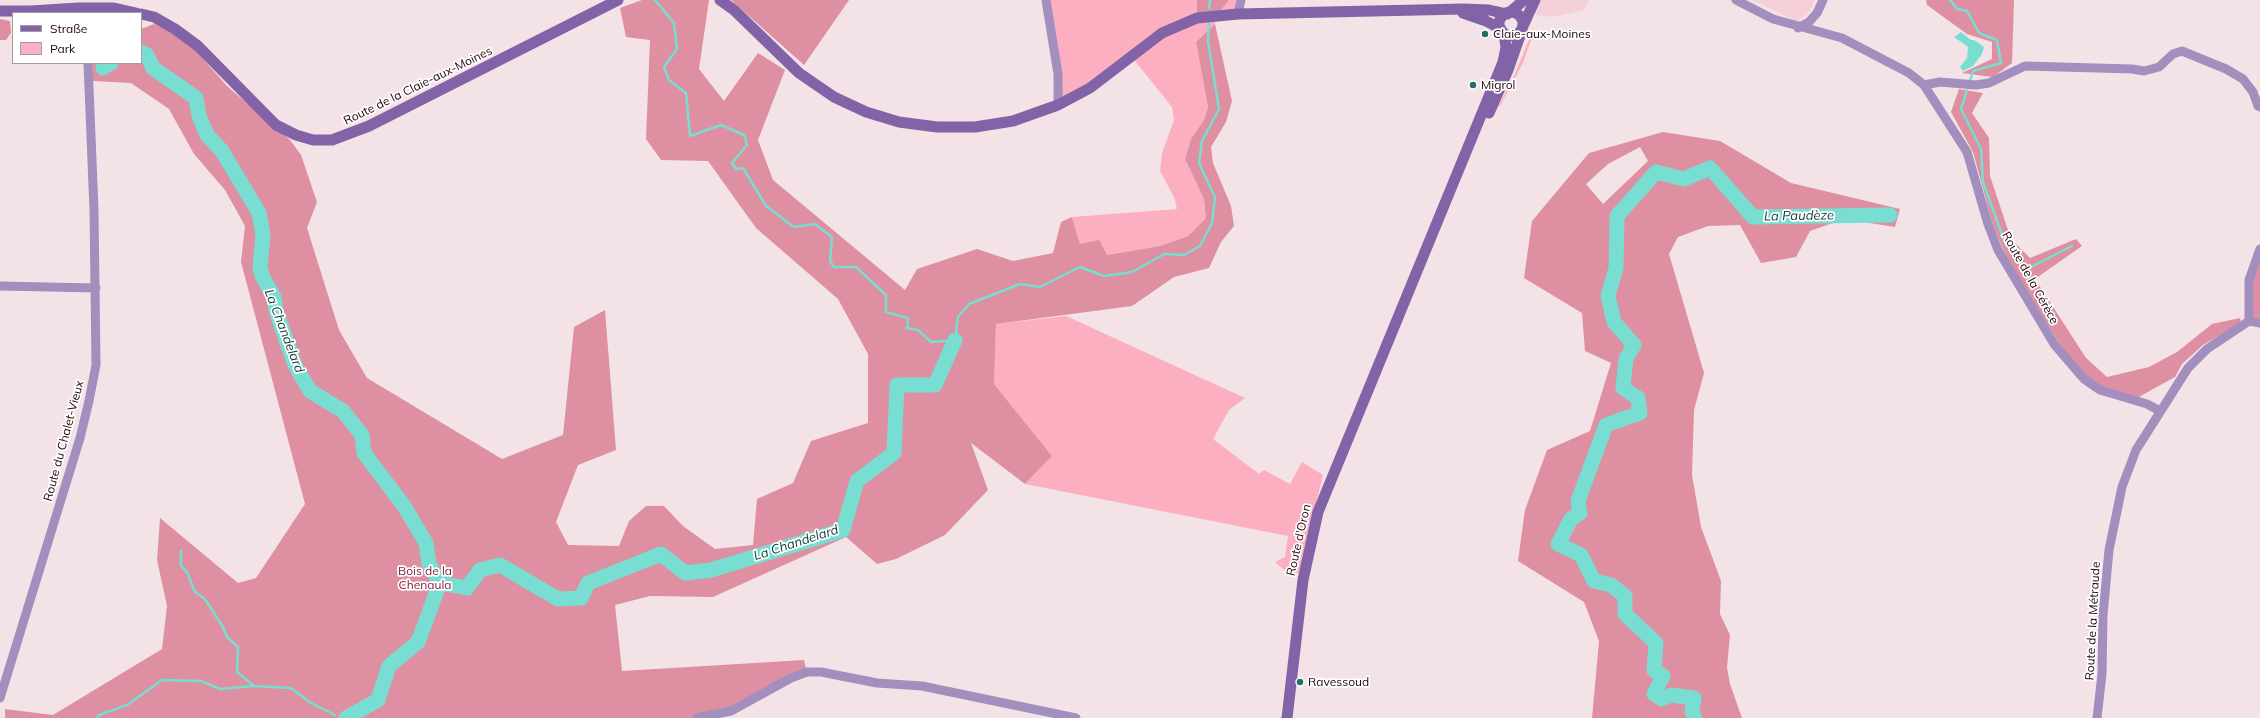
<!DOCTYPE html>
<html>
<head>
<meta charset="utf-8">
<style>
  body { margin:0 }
  #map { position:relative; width:2260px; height:718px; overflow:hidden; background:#f4e3e6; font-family:Mulish,sans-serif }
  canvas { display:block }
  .legend { position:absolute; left:12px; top:12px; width:130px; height:52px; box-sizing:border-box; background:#fff; border:1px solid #a69b9f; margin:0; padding:5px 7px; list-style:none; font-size:12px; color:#21060e }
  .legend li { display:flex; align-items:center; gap:8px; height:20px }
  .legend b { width:20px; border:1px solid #a69b9f }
</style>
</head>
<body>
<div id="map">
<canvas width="2260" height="718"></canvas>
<ul class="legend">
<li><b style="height:5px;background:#8263a7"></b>Straße</li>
<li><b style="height:11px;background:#fbafc0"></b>Park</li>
</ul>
</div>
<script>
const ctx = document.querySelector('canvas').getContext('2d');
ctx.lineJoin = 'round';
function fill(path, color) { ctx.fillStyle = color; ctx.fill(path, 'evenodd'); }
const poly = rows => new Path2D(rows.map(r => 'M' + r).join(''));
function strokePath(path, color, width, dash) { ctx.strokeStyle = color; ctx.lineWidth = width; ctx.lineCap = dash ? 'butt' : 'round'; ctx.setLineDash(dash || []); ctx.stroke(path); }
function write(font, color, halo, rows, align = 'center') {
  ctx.font = font + ' Mulish,sans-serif'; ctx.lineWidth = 3.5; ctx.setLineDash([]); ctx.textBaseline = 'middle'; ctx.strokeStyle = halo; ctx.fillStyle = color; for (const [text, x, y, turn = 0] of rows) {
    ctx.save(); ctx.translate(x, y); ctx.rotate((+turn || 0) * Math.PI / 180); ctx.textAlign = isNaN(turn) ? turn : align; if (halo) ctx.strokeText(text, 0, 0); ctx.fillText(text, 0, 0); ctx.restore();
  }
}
fill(poly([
  [1541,0,1589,0,1584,10,1553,17,1536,15],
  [1753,0,1815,0,1809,13,1797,22]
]), '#f5d0d8');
fill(poly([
  [1046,0,1197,0,1197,18,1217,15,1229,0,1240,0,1238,14,1217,15,1215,24,1196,42,1208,107,1204,120,1191,139,1185,159,1204,199,1206,218,1188,236,1160,246,1107,255,1080,244,1072,217,1177,209,1174,197,1160,171,1162,153,1174,120,1172,107,1131,56,1058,105],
  [1530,37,1532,37,1523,63,1500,106,1498,107,1514,76],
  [1066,316,1245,398,1229,410,1213,439,1259,474,1264,470,1290,484,1302,462,1323,475,1299,573,1288,573,1275,562,1285,557,1288,536,1025,484,1052,456,994,384,996,324]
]), '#fbafc0');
fill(poly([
  [642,0,709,0,699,69,724,101,758,53,785,70,758,140,773,180,905,290,917,269,977,249,1013,261,1053,253,1061,222,1072,217,1080,244,1099,240,1107,255,1160,246,1188,236,1206,218,1204,199,1185,159,1191,139,1204,120,1208,107,1196,42,1215,24,1232,101,1226,122,1211,147,1213,163,1231,206,1234,226,1221,242,1209,268,1174,277,1132,306,996,324,994,384,1052,456,1025,484,971,443,988,490,945,535,896,559,877,564,846,537,713,597,650,596,615,605,622,671,804,660,807,672,731,711,697,718,5,718,5,709,53,715,162,649,167,606,157,560,160,518,238,583,256,578,305,504,241,262,245,226,225,190,194,154,169,109,131,83,93,81,92,63,141,63,141,29,154,24,170,30,191,45,227,86,290,140,301,155,317,202,307,228,339,330,367,378,502,459,563,435,574,327,605,310,616,450,578,465,556,522,568,545,619,546,629,521,646,506,664,506,683,526,715,549,753,545,757,499,793,483,811,441,868,423,868,354,838,299,756,228,708,161,661,160,646,139,650,40,626,37,620,8],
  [731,0,849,0,804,65],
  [1197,0,1229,0,1217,15,1197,18],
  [1926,0,2014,0,2012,63,1993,77,1962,73,1992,59,1992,42,1967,34,1927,5],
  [0,19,10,21,11,33,6,40,0,40],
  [1959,89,1983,93,1972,113,1989,138,1990,176,2011,239,2030,258,2076,239,2082,246,2035,279,2086,358,2107,377,2149,367,2177,352,2212,324,2240,318,2241,323,2203,345,2182,364,2175,377,2137,398,2103,387,2087,378,2059,343,2018,278,2003,249,1993,225,1973,152,1951,112],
  [1663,132,1720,141,1791,183,1900,209,1895,227,1844,219,1810,231,1796,257,1761,263,1740,225,1708,226,1678,237,1669,254,1704,373,1694,410,1692,475,1701,527,1721,581,1720,614,1730,635,1727,667,1730,684,1742,718,1592,718,1599,641,1584,602,1518,561,1525,510,1547,450,1590,431,1611,363,1585,351,1582,313,1524,278,1532,221,1589,153],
  [1640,147,1648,161,1603,204,1586,184,1608,164],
  [2260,261,2260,319,2253,317,2252,281]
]), '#de8fa1');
fill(poly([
  [1961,32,1971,40,1974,40,1984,47,1982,54,1973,66,1963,71,1960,67,1967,58,1968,47,1954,37]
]), '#78ded1');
strokePath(poly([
  [655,0,674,23,677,49,664,67,669,80,686,93,690,136,721,125,744,135,747,145,732,163,736,169,743,168,766,206,794,227,815,224,832,237,830,261,834,267,856,267,886,295,886,312,908,318,907,328,918,330,931,342,955,340,958,317,969,304,1020,284,1040,287,1080,267,1104,276,1132,272,1164,254,1184,255,1200,246,1212,223,1215,197,1199,163,1202,141,1219,109,1208,41,1209,24],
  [1950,0,1957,9,1967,11,1979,33,1997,40,2001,63,1973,71,1961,109,1981,149,1983,182,2005,243,2025,270,2072,246],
  [1209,8,1210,0],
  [181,551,181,566,187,572,195,592,205,599,223,627,227,637,238,647,237,672,253,685],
  [97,718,99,715,127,705,162,680,201,681,220,689,253,686,291,688,311,703,335,715]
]), '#78ded1', 2.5);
strokePath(poly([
  [141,52,147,55,153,68,196,98,199,116,207,135,222,151,259,213,263,235,260,268,263,278,274,297,276,311,295,365,310,391,343,411,362,435,364,453,404,506,426,543,429,564,440,583],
  [103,68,111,63],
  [346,718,378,700,389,666,418,642,440,583,467,588,480,570,500,565,558,599,581,598,588,583,661,554,685,573,711,570,843,530,857,481,894,453,897,385,935,385,955,340],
  [1695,718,1692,712,1694,698,1671,695,1662,699,1654,694,1663,676,1654,670,1656,643,1625,614,1625,596,1611,585,1594,581,1581,555,1558,544,1571,519,1580,513,1578,501,1606,425,1640,413,1638,398,1623,388,1626,359,1634,345,1614,322,1608,296,1616,268,1617,216,1656,172,1684,179,1710,168,1753,217,1890,215]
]), '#78ded1', 15);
strokePath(poly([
  [1046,0,1058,74,1058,105],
  [1736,0,1773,19,1842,38,1909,73,1924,85,1967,152,1988,224,1998,250,2054,344,2084,379,2100,390,2147,404,2160,411],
  [1238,14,1241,0],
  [1798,28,1809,22,1817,13,1823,0],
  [1924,85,1940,82,1976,85,1989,83,2025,66,2132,69,2144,71,2159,67,2173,54,2182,51,2226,69,2243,79,2253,92,2258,106,2260,107],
  [0,286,96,288],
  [2249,321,2249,280,2260,249],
  [0,698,80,438,89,401,96,365,94,210,88,63],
  [697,718,731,711,791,678,807,672,821,672,877,683,922,686,1076,718],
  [2097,718,2102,674,2103,615,2109,550,2122,487,2136,450,2188,368,2207,349,2249,321,2260,323]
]), '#a38fbe', 9);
strokePath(poly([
  [720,0,734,10,799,73,834,97,866,112,899,122,937,127,975,127,1013,121,1058,105,1090,88,1162,33,1197,18,1238,14,1463,9,1489,10,1507,14],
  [0,11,31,11,78,8,114,8,136,13],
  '1499 24a12 12 0 1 1 24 0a12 12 0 1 1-24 0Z',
  [1463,13,1486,21,1501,29],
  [1509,13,1524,0],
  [141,14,154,17,175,29,198,46,276,125,296,135,313,140,332,140,369,126,618,0],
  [1523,26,1535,0],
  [1489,113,1508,70,1522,30],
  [1287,718,1303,580,1318,512,1503,62,1506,48,1504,33]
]), '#8263a7', 11);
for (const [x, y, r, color] of [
  [1485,34,4,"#256d65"],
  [1473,85,4,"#256d65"],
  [1300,682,4,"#256d65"]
]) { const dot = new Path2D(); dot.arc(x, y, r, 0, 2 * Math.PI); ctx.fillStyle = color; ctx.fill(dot); strokePath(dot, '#fff', 1.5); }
write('12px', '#21060e', '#fff', [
  ["Claie-aux-Moines",1493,34],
  ["Migrol",1481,85],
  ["Ravessoud",1308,682]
], 'left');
write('12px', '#21060e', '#fff', [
  ["Route de la Claie-aux-Moines",418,86,-26],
  ["Route de la Cérèce",2030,278,61],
  ["Route du Chalet-Vieux",64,441,-75],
  ["Route d'Oron",1299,540,-77],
  ["Route de la Métraude",2093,621,-87]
]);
write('12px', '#791d3d', '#fff', [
  ["Bois de la",425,571],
  ["Chenaula",425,585]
]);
write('italic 13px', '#0a3c36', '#fff', [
  ["La Paudèze",1799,216,-1],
  ["La Chandelard",284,331,69],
  ["La Chandelard",796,543,-18]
]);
</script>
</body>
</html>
